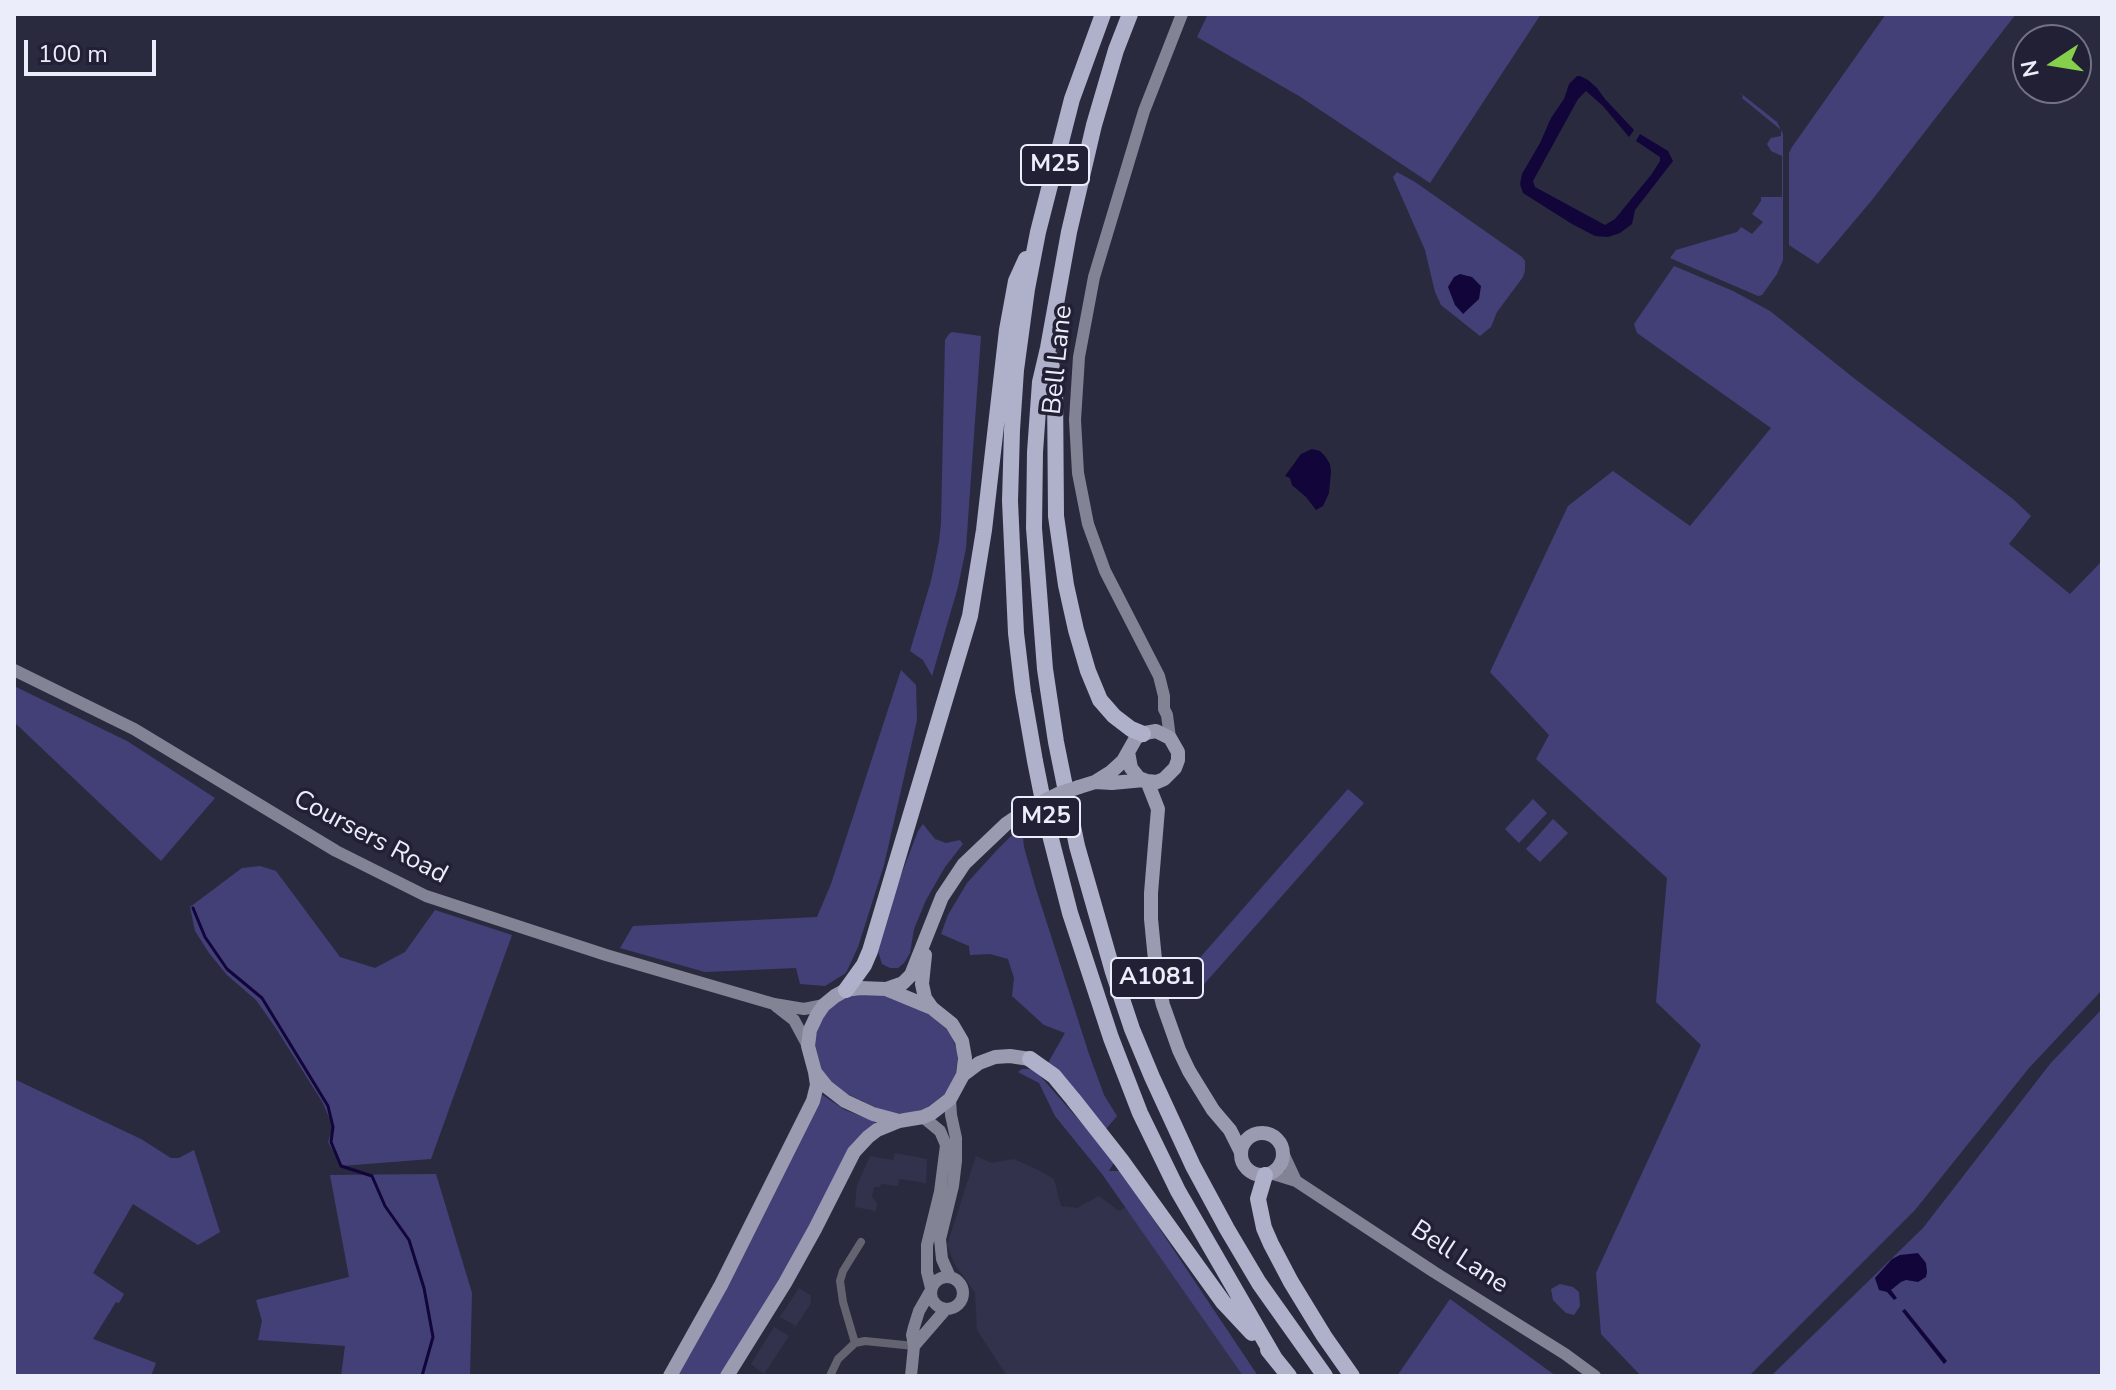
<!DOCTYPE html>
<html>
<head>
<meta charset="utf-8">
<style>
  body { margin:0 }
  #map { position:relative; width:2116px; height:1390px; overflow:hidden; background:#2a2a3f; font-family:"Nunito Sans",sans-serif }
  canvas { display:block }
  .frame { position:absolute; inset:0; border:16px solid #ecedfb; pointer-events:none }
  .north { position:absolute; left:2012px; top:24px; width:80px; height:80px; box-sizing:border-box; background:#212035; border:2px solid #727284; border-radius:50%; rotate:258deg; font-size:22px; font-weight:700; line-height:32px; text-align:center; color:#ecedfb }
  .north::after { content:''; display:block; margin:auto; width:28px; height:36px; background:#85cf4c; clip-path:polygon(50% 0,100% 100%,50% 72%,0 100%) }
  .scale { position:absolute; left:24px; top:40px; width:132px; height:36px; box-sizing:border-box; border:4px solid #ecedfb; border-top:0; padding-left:10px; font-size:24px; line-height:28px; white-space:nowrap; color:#ecedfb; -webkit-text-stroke:6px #212035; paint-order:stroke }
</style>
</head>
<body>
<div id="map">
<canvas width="2116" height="1390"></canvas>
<div class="frame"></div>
<div class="north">N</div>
<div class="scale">100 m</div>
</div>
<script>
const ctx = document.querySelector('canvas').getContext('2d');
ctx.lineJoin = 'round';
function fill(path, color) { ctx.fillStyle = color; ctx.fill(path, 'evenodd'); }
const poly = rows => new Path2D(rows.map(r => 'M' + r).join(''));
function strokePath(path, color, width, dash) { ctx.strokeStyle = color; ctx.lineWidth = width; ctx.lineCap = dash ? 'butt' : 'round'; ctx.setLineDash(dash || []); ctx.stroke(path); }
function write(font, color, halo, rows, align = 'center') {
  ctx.font = font + ' "Nunito Sans",sans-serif'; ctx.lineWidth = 7; ctx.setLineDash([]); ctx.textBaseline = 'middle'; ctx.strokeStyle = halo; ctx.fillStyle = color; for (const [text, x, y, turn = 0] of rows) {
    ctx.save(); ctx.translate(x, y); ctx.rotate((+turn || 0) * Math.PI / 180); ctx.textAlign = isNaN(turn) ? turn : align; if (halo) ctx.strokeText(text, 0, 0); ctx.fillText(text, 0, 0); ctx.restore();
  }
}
fill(poly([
  [895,1153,927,1159,926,1183,899,1179,898,1186,881,1184,880,1187,874,1187,872,1197,877,1203,876,1211,855,1207,857,1185,870,1156,893,1160],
  [976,1156,991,1163,1014,1159,1036,1169,1054,1179,1061,1206,1077,1208,1099,1196,1119,1211,1126,1207,1243,1376,1007,1376,977,1330,975,1293,954,1263,947,1245],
  [799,1288,810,1295,811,1303,796,1326,780,1317],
  [774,1327,789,1336,764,1374,751,1364]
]), '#33324d');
fill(poly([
  [1208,14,1541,14,1430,183,1299,96,1197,37],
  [1886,14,2016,14,1872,200,1818,264,1789,245,1789,153,1792,147],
  [1739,92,1777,122,1783,134,1783,260,1777,274,1762,295,1758,296,1670,258,1676,250,1737,232,1741,227,1752,234,1763,222,1752,214,1761,201,1761,197,1782,197,1782,156,1771,151,1767,144,1771,138,1781,136,1781,130,1742,98,1743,96],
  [1397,172,1415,182,1522,257,1525,261,1525,270,1523,277,1497,312,1491,327,1480,336,1441,305,1435,292,1425,250,1393,177],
  [1674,266,1733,291,1770,311,1855,379,2013,499,2031,516,2009,544,2070,594,2102,561,2102,990,2029,1068,1915,1210,1749,1376,1641,1376,1601,1334,1596,1273,1701,1045,1656,1002,1667,878,1536,759,1549,735,1490,672,1568,506,1613,471,1690,526,1771,428,1637,333,1634,324],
  [952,332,981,336,966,548,958,587,932,676,923,660,910,651,931,581,939,542,941,523,945,340,949,334],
  [901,670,916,685,917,720,884,865,858,947,846,973,825,986,800,984,796,968,705,972,620,948,633,926,817,917,831,884],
  [14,686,127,741,215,798,161,861,14,722],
  [1348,789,1364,803,1191,999,1184,988,1183,977],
  [1533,799,1547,813,1519,843,1505,829],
  [1553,819,1568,833,1540,862,1526,849],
  [923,824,935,839,946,843,960,840,963,844,945,867,926,900,914,929,910,953,904,963,898,968,890,968,882,964,878,951,892,899,918,831],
  [1022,829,1024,847,1035,886,1089,1054,1104,1095,1117,1116,1106,1129,1064,1076,1048,1063,1065,1033,1044,1025,1012,996,1014,978,1008,959,990,954,970,955,969,946,941,934,948,915,967,883,997,850,1012,835],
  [260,866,276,871,340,957,375,968,405,952,435,910,512,935,431,1159,341,1166,328,1142,333,1127,323,1103,275,1027,256,1000,227,975,209,953,195,931,190,907,242,868],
  [861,994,885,995,902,1001,932,1016,949,1031,958,1052,956,1074,946,1093,926,1109,906,1113,894,1113,877,1108,837,1089,822,1073,814,1043,820,1021,833,1005,840,1000],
  [2102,1009,2102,1376,1771,1376,1923,1228,2050,1064],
  [1022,1069,1034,1069,1115,1161,1109,1171,1121,1171,1258,1376,1243,1376,1102,1174,1055,1116,1039,1083,1018,1072],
  [14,1079,141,1139,171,1158,179,1158,194,1150,220,1232,198,1245,133,1204,93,1273,124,1294,119,1303,116,1302,93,1339,156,1363,151,1376,14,1376],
  [821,1094,845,1110,876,1122,852,1144,795,1255,721,1376,675,1376],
  [436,1174,472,1293,470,1376,341,1376,345,1346,258,1340,262,1321,256,1300,349,1277,330,1175],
  [1560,1284,1573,1287,1579,1292,1580,1306,1574,1315,1566,1313,1553,1300,1551,1289],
  [1450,1299,1556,1376,1397,1376]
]), '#434078');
fill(poly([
  [1577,76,1580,76,1588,80,1597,88,1605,99,1634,130,1629,137,1603,106,1586,91,1578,99,1533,181,1535,187,1605,225,1615,219,1651,175,1660,161,1660,157,1636,141,1640,134,1668,151,1673,161,1635,210,1632,224,1620,233,1608,237,1595,236,1572,224,1523,193,1520,184,1522,174,1540,143,1551,118,1564,99,1569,84],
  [1460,274,1472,277,1481,286,1479,299,1463,314,1455,305,1448,287,1454,277],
  [1312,449,1320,451,1325,456,1330,464,1331,472,1329,493,1323,506,1316,510,1306,497,1292,485,1290,478,1285,476,1301,454],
  [1918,1253,1926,1263,1927,1272,1926,1277,1918,1282,1906,1280,1901,1282,1891,1290,1897,1298,1894,1300,1887,1292,1879,1290,1875,1278,1892,1259,1900,1255],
  [1905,1309,1947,1361,1944,1364,1902,1311]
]), '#11053a');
strokePath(poly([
  [193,908,205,937,227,969,262,998,328,1106,333,1127,331,1142,341,1166,372,1176,385,1206,409,1240,424,1288,433,1337,422,1376]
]), '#11053a', 3);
strokePath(poly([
  [855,1343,843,1302,840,1281,843,1271,861,1242],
  [830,1376,838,1359,855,1343,865,1341,914,1346]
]), '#63646f', 8);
strokePath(poly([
  [14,670,134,729,336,851,426,896,606,955,774,1004,804,1009,824,1005],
  [1170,738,1167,715,1164,709,1164,696,1159,676,1105,571,1088,524,1078,473,1075,420,1079,357,1094,277,1144,111,1182,14],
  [776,1006,794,1020,808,1046],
  [923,1117,940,1131,946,1145,940,1192,927,1245,927,1272,931,1288],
  [1283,1153,1296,1181],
  [1270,1173,1296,1181,1434,1272,1565,1354,1595,1376],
  '931 1293a16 16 0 1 1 32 0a16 16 0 1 1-32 0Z',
  [950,1277,942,1259,940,1239,953,1186,956,1161,956,1138,951,1115,950,1099],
  [914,1346,946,1309],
  [911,1376,914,1346,912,1335,914,1327,919,1311,931,1290]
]), '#828394', 12);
strokePath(poly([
  [1147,781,1158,809,1151,893,1151,919,1157,980,1163,1005,1179,1050,1189,1071,1213,1110,1230,1130,1241,1152],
  [1095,782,1112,783,1144,780],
  [1079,787,1095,782,1111,772,1123,761,1136,738,1145,733,1156,731,1170,738,1178,752,1178,760,1175,768,1164,779,1157,782,1147,781,1139,778,1131,768,1128,752],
  [925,955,922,984,925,998,932,1008],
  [860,988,886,989,932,1008,952,1024,962,1041,965,1058,963,1075,950,1099,932,1113,923,1117,899,1121,873,1114,845,1101,827,1087,815,1072,808,1046,810,1030,817,1015,824,1005,835,996,846,990,860,988],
  [886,989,903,983,911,975,942,897,964,864,1006,824,1028,809],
  [963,1075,979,1063,995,1057,1010,1056,1030,1059],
  '1241 1154a21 21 0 1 1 42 0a21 21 0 1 1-42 0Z',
  [670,1376,721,1285,813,1101,817,1085,815,1072],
  [727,1376,785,1283,815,1229,854,1152,868,1137,877,1130,899,1121]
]), '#9a9ab1', 14);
strokePath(poly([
  [1103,14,1072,99,1038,232,1027,289,1016,370,1012,430,1010,501,1016,633,1023,692,1035,761,1049,831,1070,913,1111,1038,1140,1113,1178,1191,1274,1357],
  [1130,14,1116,50,1094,125,1069,232,1048,348,1040,382,1035,452,1034,528,1045,669,1056,742,1077,846,1113,972,1132,1029,1152,1077,1193,1166,1227,1229,1259,1283,1325,1376],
  [1050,357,1055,385,1056,516,1066,585,1076,630,1088,671,1100,700,1114,716,1131,729,1143,734],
  [846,990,864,965,870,951,970,616,984,530,1007,330,1016,281,1026,259],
  [1030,1059,1054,1076,1073,1099,1121,1160,1223,1302,1252,1333],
  [1265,1175,1258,1199,1264,1228,1271,1244,1291,1282,1324,1336,1352,1376],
  [1268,1350,1289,1376]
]), '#afb0ca', 16);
strokePath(poly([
  [1028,809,1058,794,1079,787]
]), '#9a9ab1', 14);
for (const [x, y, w] of [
  [1055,165,68],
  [1046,817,68],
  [1157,978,92]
]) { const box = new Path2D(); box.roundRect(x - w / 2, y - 20, w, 40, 6); ctx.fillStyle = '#212035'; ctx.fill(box); strokePath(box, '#ecedfb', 2); }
write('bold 24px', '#ecedfb', null, [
  ["M25",1055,165],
  ["M25",1046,817],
  ["A1081",1157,978]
]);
write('26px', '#ecedfb', '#212035', [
  ["Bell Lane",1059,360,-84],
  ["Coursers Road",370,838,28],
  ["Bell Lane",1459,1258,33]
]);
</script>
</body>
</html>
